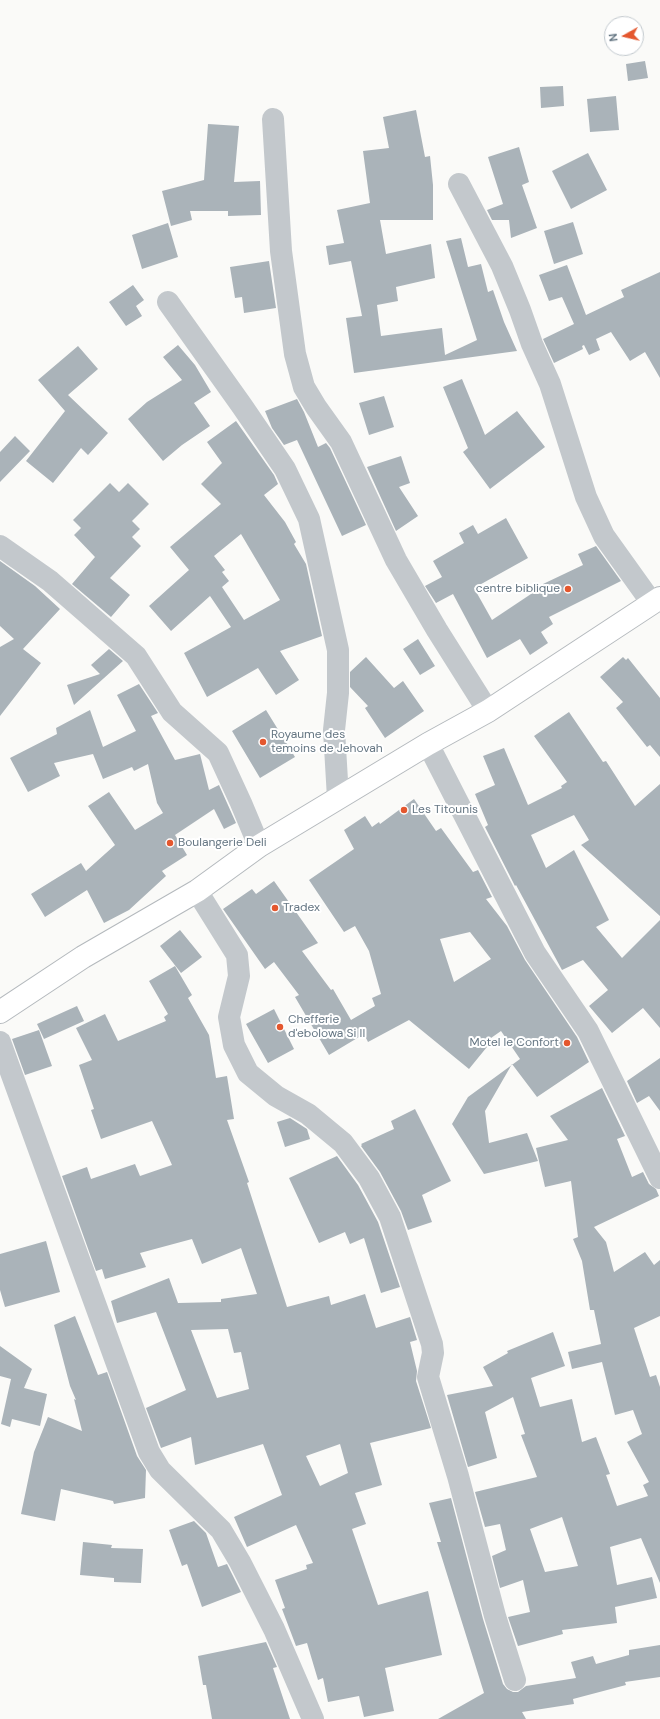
<!DOCTYPE html>
<html>
<head>
<meta charset="utf-8">
<style>
  body { margin:0 }
  #map { position:relative; width:660px; height:1719px; overflow:hidden; background:#fafaf8; font-family:"DM Sans",sans-serif }
  canvas { display:block }
  .north { position:absolute; left:604px; top:16px; width:40px; height:40px; box-sizing:border-box; background:#fff; border:1px solid #c1c8cd; border-radius:50%; rotate:262deg; font-size:11px; font-weight:700; line-height:16px; text-align:center; color:#657683 }
  .north::after { content:''; display:block; margin:auto; width:14px; height:18px; background:#e4572e; clip-path:polygon(50% 0,100% 100%,50% 72%,0 100%) }
</style>
</head>
<body>
<div id="map">
<canvas width="660" height="1719"></canvas>
<div class="north">N</div>
</div>
<script>
const ctx = document.querySelector('canvas').getContext('2d');
ctx.lineJoin = 'round';
function fill(path, color) { ctx.fillStyle = color; ctx.fill(path, 'evenodd'); }
const poly = rows => new Path2D(rows.map(r => 'M' + r).join(''));
function strokePath(path, color, width, dash) { ctx.strokeStyle = color; ctx.lineWidth = width; ctx.lineCap = dash ? 'butt' : 'round'; ctx.setLineDash(dash || []); ctx.stroke(path); }
function write(font, color, halo, rows, align = 'center') {
  ctx.font = font + ' "DM Sans",sans-serif'; ctx.lineWidth = 4; ctx.setLineDash([]); ctx.textBaseline = 'middle'; ctx.strokeStyle = halo; ctx.fillStyle = color; for (const [text, x, y, turn = 0] of rows) {
    ctx.save(); ctx.translate(x, y); ctx.rotate((+turn || 0) * Math.PI / 180); ctx.textAlign = isNaN(turn) ? turn : align; if (halo) ctx.strokeText(text, 0, 0); ctx.fillText(text, 0, 0); ctx.restore();
  }
}
fill(poly([
  [645,61,648,78,628,81,626,64],
  [563,86,564,106,541,108,540,87],
  [616,96,619,130,590,132,587,99],
  [416,110,425,157,430,156,433,185,433,220,380,220,386,254,431,244,435,278,396,287,398,301,377,305,381,336,442,328,445,355,477,340,446,241,461,238,468,267,481,264,488,292,493,290,504,322,517,351,354,373,346,318,362,316,351,261,329,265,326,246,344,243,337,210,370,203,363,151,389,148,383,117],
  [208,124,239,126,234,182,260,181,261,215,228,216,228,211,190,211,192,220,171,226,162,191,204,180],
  [519,147,529,182,522,185,537,228,511,238,509,220,492,220,487,210,503,204,488,157],
  [588,153,607,190,571,209,552,171],
  [573,222,583,254,554,264,544,231],
  [168,223,178,257,142,269,132,235],
  [269,261,276,308,244,313,242,297,235,298,230,267],
  [567,265,586,315,624,297,621,290,660,272,660,378,645,352,630,361,611,332,596,339,600,350,589,355,584,345,582,346,583,349,554,363,543,339,574,324,562,297,549,301,539,275],
  [133,285,144,300,136,306,142,316,126,326,109,302],
  [178,345,195,365,211,392,194,403,210,426,182,445,163,461,128,419,147,402,182,380,163,357],
  [78,346,98,369,68,395,108,433,88,455,81,448,53,483,26,461,65,411,38,380],
  [462,379,485,435,517,411,545,447,490,489,463,452,468,448,443,387],
  [384,396,394,427,369,435,359,403],
  [297,399,304,412,318,447,326,443,330,448,366,525,342,536,297,440,284,445,272,428,265,411],
  [236,421,274,475,278,484,264,495,285,522,296,542,294,544,306,564,322,636,280,651,299,680,276,695,258,668,207,697,184,653,231,627,210,596,171,631,149,606,189,570,170,547,221,504,201,484,222,463,207,442],
  [241,534,280,600,244,620,222,587,229,581,222,572,225,570,214,556],
  [15,436,30,451,0,482,0,452],
  [401,456,410,483,399,487,418,516,396,531,367,467],
  [110,483,119,492,128,483,149,504,132,521,140,529,132,537,141,546,110,578,130,595,111,617,72,584,95,557,74,535,81,528,73,520],
  [506,518,528,558,474,588,492,620,543,586,543,584,583,565,578,554,596,546,621,581,549,617,553,624,541,632,548,643,530,655,520,639,487,658,453,594,436,603,425,586,442,577,433,561,464,543,459,533,473,525,478,534],
  [0,561,35,586,60,609,23,649,41,663,0,716,0,647,14,639,0,626],
  [418,639,435,666,420,675,403,649],
  [109,649,123,661,74,705,67,685,100,674,91,665],
  [366,657,394,688,403,681,424,711,385,738,365,708,368,706,350,687,350,672],
  [623,657,626,660,628,658,660,698,660,757,650,745,647,747,616,708,623,702,600,677],
  [139,684,158,713,151,716,175,760,200,754,209,790,219,785,236,823,224,829,214,809,175,835,187,855,162,871,166,876,129,910,104,923,87,890,45,917,31,894,81,863,86,871,115,845,88,806,109,792,135,830,163,813,157,803,148,764,134,771,132,767,103,779,93,754,54,763,60,776,28,792,10,758,57,734,56,728,90,710,103,747,136,731,117,695],
  [266,710,295,757,260,778,232,731],
  [569,712,603,762,606,761,635,806,660,784,660,916,581,845,589,840,574,815,531,835,546,868,574,850,609,920,596,927,622,958,660,920,660,1028,643,1008,612,1033,589,1006,608,990,583,960,562,970,516,885,515,886,485,827,488,825,475,794,495,785,483,756,504,748,528,805,562,788,561,786,567,782,534,736],
  [414,799,436,831,441,828,473,872,478,870,492,897,486,899,507,926,525,960,577,1037,589,1062,537,1097,512,1064,485,1111,489,1143,527,1133,538,1161,484,1174,452,1124,468,1097,520,1059,501,1031,491,1038,491,1042,469,1069,409,1020,368,1042,364,1034,329,1055,295,997,299,995,274,962,265,969,223,909,252,889,256,894,274,881,318,943,302,951,331,990,333,989,351,1020,375,1006,372,998,381,994,369,951,355,926,344,932,309,880,354,849,344,830,365,816,372,827,379,822,380,824],
  [470,932,491,959,454,982,440,939],
  [180,930,202,957,181,973,160,946],
  [175,966,192,995,188,998,209,1035,216,1078,227,1076,234,1119,227,1120,249,1182,247,1183,287,1307,329,1296,331,1305,365,1294,376,1328,410,1317,417,1340,410,1342,417,1371,416,1381,431,1428,370,1443,382,1485,355,1493,366,1524,352,1529,378,1605,428,1591,442,1655,385,1668,394,1711,364,1717,359,1696,328,1702,323,1678,318,1680,307,1643,296,1646,282,1609,285,1608,275,1580,307,1569,306,1565,313,1563,296,1525,247,1547,234,1517,282,1495,263,1444,195,1465,191,1437,161,1448,146,1408,186,1390,156,1312,117,1323,111,1301,169,1278,178,1303,221,1302,221,1299,257,1294,241,1248,202,1264,192,1239,140,1253,146,1267,105,1279,102,1269,96,1271,62,1176,87,1167,91,1179,135,1164,140,1176,172,1165,152,1121,101,1139,91,1110,94,1109,79,1065,92,1060,76,1028,105,1014,118,1041,166,1021,164,1017,168,1014,149,981],
  [228,1329,234,1353,241,1352,249,1389,217,1398,191,1330],
  [340,1444,348,1473,320,1486,306,1456],
  [77,1006,84,1021,44,1039,37,1024],
  [274,1009,294,1049,268,1063,246,1024],
  [39,1030,52,1066,25,1075,12,1039],
  [660,1058,660,1111,649,1096,637,1103,627,1081],
  [602,1088,625,1136,617,1139,632,1177,643,1172,649,1184,656,1189,659,1196,594,1227,606,1242,614,1272,645,1252,654,1265,660,1260,660,1316,634,1328,650,1377,656,1375,660,1387,660,1583,641,1538,610,1547,617,1585,652,1577,657,1598,615,1607,617,1623,562,1630,563,1634,518,1646,508,1617,530,1612,523,1580,500,1588,492,1556,506,1550,500,1524,485,1527,475,1492,537,1477,521,1435,525,1434,513,1397,485,1412,497,1458,468,1467,447,1395,493,1386,483,1367,508,1353,507,1351,553,1332,565,1366,531,1378,540,1407,572,1399,582,1442,596,1437,610,1474,606,1475,617,1506,648,1496,643,1485,649,1482,627,1442,642,1434,633,1410,615,1415,602,1362,572,1369,568,1352,601,1344,594,1310,590,1310,582,1261,573,1239,578,1237,571,1181,545,1187,536,1148,568,1140,550,1116],
  [562,1517,578,1566,545,1572,530,1529],
  [415,1109,451,1181,422,1195,432,1222,408,1230,401,1211,380,1172,361,1146,362,1145,361,1144,394,1129,391,1121],
  [290,1118,307,1129,310,1139,285,1147,277,1122],
  [337,1156,358,1185,378,1222,400,1287,381,1293,364,1238,350,1244,345,1232,319,1243,289,1178],
  [46,1241,60,1292,5,1307,0,1290,0,1254],
  [75,1316,98,1375,107,1372,137,1456,146,1470,145,1498,114,1504,113,1501,61,1489,55,1521,21,1514,34,1452,48,1417,82,1431,74,1399,76,1400,70,1386,54,1325],
  [0,1346,32,1369,24,1388,47,1394,40,1426,12,1419,10,1427,1,1424,11,1379,0,1376],
  [451,1498,483,1619,503,1684,507,1689,513,1692,518,1692,526,1686,576,1678,571,1662,593,1656,596,1664,629,1655,629,1650,660,1645,660,1677,625,1682,626,1685,573,1699,574,1704,522,1712,526,1719,438,1719,484,1693,437,1542,441,1542,429,1503],
  [194,1521,206,1533,218,1567,227,1564,241,1592,202,1607,187,1564,182,1566,169,1530],
  [83,1542,112,1545,111,1548,143,1549,141,1583,114,1582,114,1578,80,1575],
  [266,1642,277,1667,273,1668,290,1719,212,1719,206,1685,203,1685,198,1656]
]), '#aab3b9');
const highway = poly([
  [0,1012,83,957,197,891,259,846,428,744,488,711,660,598]
]);
strokePath(highway, '#b4b9bd', 24);
strokePath(poly([
  [273,119,281,251,295,354,304,387,316,407,341,442,396,560,437,630,488,711],
  [459,184,502,266,520,310,532,344,550,384,586,497,604,536,652,603],
  [168,302,242,406,285,469,309,519,338,650,338,693,334,730,338,798],
  [0,546,50,581,136,656,172,712,218,753,241,803,259,846],
  [428,744,535,953,588,1031,660,1178],
  [197,891,237,955,239,976,229,1017,234,1045,248,1073,276,1096,308,1114,343,1143,369,1178,390,1217,432,1344,433,1353,428,1377,458,1476,495,1616,515,1680],
  [0,1042,149,1452,160,1470,221,1530,240,1562,274,1629,313,1719]
]), '#c3c8cc', 22);
strokePath(highway, '#fff', 22);
for (const [x, y, r, color] of [
  [568,589,4,"#e4572e"],
  [263,742,4,"#e4572e"],
  [404,810,4,"#e4572e"],
  [170,843,4,"#e4572e"],
  [275,908,4,"#e4572e"],
  [280,1027,4,"#e4572e"],
  [567,1043,4,"#e4572e"]
]) { const dot = new Path2D(); dot.arc(x, y, r, 0, 2 * Math.PI); ctx.fillStyle = color; ctx.fill(dot); strokePath(dot, '#fff', 1.5); }
write('12px', '#657683', '#fff', [
  ["centre biblique",560,589,"right"],
  ["Royaume des",271,735],
  ["temoins de Jehovah",271,749],
  ["Les Titounis",412,810],
  ["Boulangerie Deli",178,843],
  ["Tradex",283,908],
  ["Chefferie",288,1020],
  ["d'ebolowa Si II",288,1034],
  ["Motel le Confort",559,1043,"right"]
], 'left');
</script>
</body>
</html>
